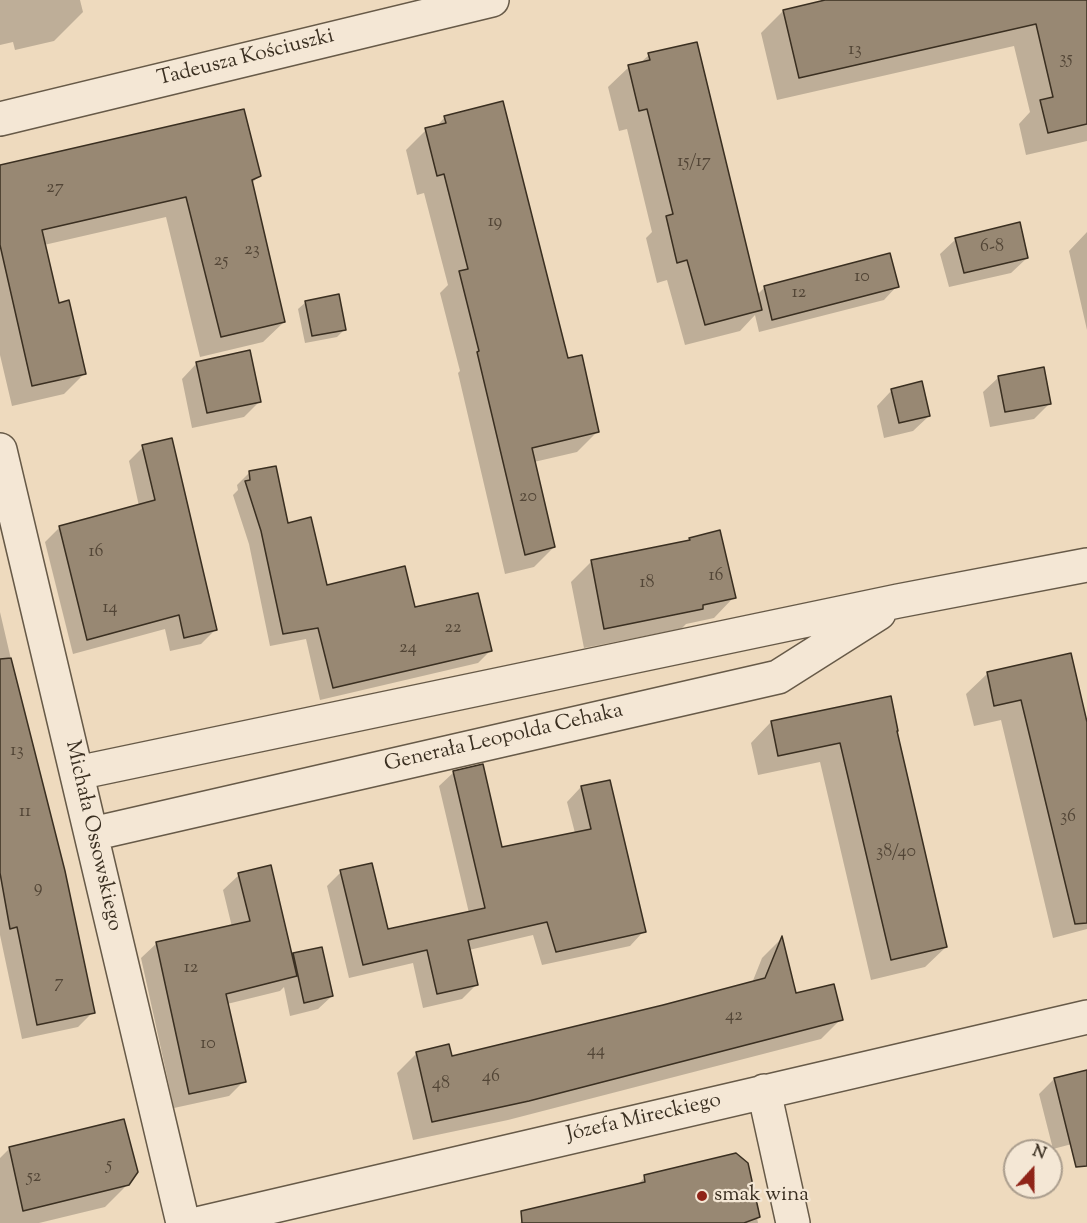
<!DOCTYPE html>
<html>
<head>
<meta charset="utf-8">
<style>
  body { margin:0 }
  #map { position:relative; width:1087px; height:1223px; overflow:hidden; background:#eedabe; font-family:"Sorts Mill Goudy",serif }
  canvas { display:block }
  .north { position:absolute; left:1003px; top:1139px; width:60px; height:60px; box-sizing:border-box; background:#f4e7d5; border:2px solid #aa9d8d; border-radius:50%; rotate:21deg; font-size:16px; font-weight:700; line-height:24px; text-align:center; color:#3a2f21 }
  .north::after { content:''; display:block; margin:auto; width:21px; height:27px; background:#8f2418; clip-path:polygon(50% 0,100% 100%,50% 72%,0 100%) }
</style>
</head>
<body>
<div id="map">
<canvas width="1087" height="1223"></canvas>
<div class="north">N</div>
</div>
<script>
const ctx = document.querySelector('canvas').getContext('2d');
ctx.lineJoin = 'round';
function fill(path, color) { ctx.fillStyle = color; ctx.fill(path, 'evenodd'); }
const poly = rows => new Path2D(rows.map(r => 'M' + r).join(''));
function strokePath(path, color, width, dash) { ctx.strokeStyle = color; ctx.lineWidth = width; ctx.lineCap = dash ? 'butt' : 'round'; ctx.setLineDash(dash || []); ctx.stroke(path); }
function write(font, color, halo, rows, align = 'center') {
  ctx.font = font + ' "Sorts Mill Goudy",serif'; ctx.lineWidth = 4.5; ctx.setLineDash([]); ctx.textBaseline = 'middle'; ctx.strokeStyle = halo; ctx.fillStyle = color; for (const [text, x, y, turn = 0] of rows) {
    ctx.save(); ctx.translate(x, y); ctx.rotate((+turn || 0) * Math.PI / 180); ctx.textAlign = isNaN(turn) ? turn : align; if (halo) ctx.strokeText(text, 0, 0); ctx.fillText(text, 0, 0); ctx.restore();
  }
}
fill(poly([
  [0,0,80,0,83,12,54,41,15,50,13,42,0,45],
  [832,0,1087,0,1087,141,1026,155,1019,124,1030,112,1014,46,777,100,761,33,783,11],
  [649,55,757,295,765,287,897,286,884,300,759,332,755,315,740,331,685,345,667,280,657,283,646,238,652,232,627,129,619,131,608,87,629,67,639,64],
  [445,117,567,360,597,432,577,452,534,462,554,547,534,567,505,574,458,373,460,371,440,293,448,285,424,193,417,195,406,150,426,130,435,128],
  [0,167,259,176,251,184,284,322,263,342,200,357,166,217,44,245,58,305,84,374,64,394,12,406,0,355],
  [1087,232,1087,330,1069,251],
  [956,239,1027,258,1011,273,949,287,940,254],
  [306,302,345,329,337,337,305,343,298,309],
  [197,363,260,401,244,417,192,428,182,379],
  [999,377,1049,404,1034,419,990,427,983,392],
  [892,390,929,416,913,431,884,438,877,406],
  [143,447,215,630,201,644,170,651,165,629,73,654,45,542,60,527,139,506,129,461],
  [249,473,287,524,326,586,414,609,490,651,478,663,320,700,306,639,270,646,249,544,233,495,238,490,237,485],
  [690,539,734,597,714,618,686,624,681,629,584,648,571,582,592,561,687,542],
  [0,612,93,1012,78,1027,22,1039,0,935],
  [1069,655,1087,727,1087,929,1053,938,1001,720,974,726,966,694,987,674],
  [771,722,897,730,946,947,925,967,871,980,820,762,758,775,751,743],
  [454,772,501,849,575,833,567,802,581,787,644,931,630,946,542,965,533,935,469,950,476,985,462,999,423,1008,413,963,349,978,327,886,341,872,387,931,469,913,439,786],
  [239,875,291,957,294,955,332,996,318,1009,290,1016,284,987,280,991,227,1004,244,1081,229,1096,174,1108,141,958,157,943,232,927,223,890],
  [781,939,795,995,841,1019,821,1039,508,1120,413,1140,397,1073,417,1053,451,1058,752,983,762,958],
  [1087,1071,1087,1140,1053,1149,1039,1094,1054,1079],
  [10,1148,128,1184,105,1207,39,1223,0,1223,0,1158],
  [747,1164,758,1223,520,1223,533,1209,636,1186,645,1177]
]), '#0003');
const building = poly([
  [825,0,1087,0,1087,124,1048,133,1040,100,1053,97,1036,24,799,78,783,10,825,0],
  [697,42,762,310,705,325,687,260,677,263,666,216,673,214,647,109,639,111,628,65,650,60,648,53,697,42],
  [503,101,568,358,582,355,599,432,532,448,555,547,525,555,477,352,479,351,459,271,468,269,444,174,437,176,425,128,446,123,444,116,503,101],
  [244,109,261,176,252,180,285,322,221,337,186,197,42,230,59,303,69,300,86,374,32,386,0,245,0,165,244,109],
  [1020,222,1028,258,964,273,955,238,1020,222],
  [890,253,899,287,772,320,764,286,890,253],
  [339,294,346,330,312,336,305,301,339,294],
  [250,350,261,402,207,413,196,362,250,350],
  [1044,367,1051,404,1005,412,998,376,1044,367],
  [922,381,930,416,899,423,891,389,922,381],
  [172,438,217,630,184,638,179,615,87,640,59,526,155,500,142,445,172,438],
  [276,466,288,523,311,517,327,585,405,566,415,607,478,593,492,651,333,688,318,628,283,634,261,531,245,481,250,480,249,471,276,466],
  [720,530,736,598,703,605,703,609,604,629,591,560,690,540,689,538,720,530],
  [1071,653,1087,722,1087,923,1075,924,1021,700,994,706,987,672,1071,653],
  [11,658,65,871,95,1013,37,1025,17,927,10,929,0,873,0,659,11,658],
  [891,696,898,731,897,731,947,947,891,960,840,743,778,756,771,721,891,696],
  [483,764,502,847,591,829,581,786,610,780,646,932,556,952,547,922,468,940,478,985,437,994,427,950,363,965,340,870,372,863,388,929,485,908,453,771,483,764],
  [271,865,297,976,226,994,246,1082,189,1094,156,942,250,921,238,873,271,865],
  [782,936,796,993,834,984,843,1020,529,1101,432,1122,416,1052,449,1044,452,1056,663,1005,765,978,782,936],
  [322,947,333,996,304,1003,293,953,322,947],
  [1087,1070,1087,1166,1076,1167,1054,1078,1087,1070],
  [124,1119,138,1172,129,1185,23,1211,9,1147,124,1119],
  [736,1153,748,1163,760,1217,744,1223,522,1223,521,1211,645,1182,644,1175,736,1153]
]);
fill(building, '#988873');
strokePath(building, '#3a2f21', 1.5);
const minor = poly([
  [0,119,492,0],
  [0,450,183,1223],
  [77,773,898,601,1087,565],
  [92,834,778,677,879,613],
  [764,1091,793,1223],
  [201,1223,1087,1017]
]);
strokePath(minor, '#675a48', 36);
strokePath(minor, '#f4e7d5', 33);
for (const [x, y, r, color] of [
  [702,1196,6,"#8f2418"]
]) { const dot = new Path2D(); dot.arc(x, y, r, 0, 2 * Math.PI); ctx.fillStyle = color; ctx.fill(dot); strokePath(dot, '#f4e7d5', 2); }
write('18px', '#524536', null, [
  ["13",855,51],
  ["35",1066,60],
  ["15/17",694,163],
  ["27",55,189],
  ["19",495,223],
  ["6-8",992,248],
  ["23",252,251],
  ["25",221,262],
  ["10",862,278],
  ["12",799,294],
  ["20",528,498],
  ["16",96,553],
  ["16",716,577],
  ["18",647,584],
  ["14",110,609],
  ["22",453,629],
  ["24",408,649],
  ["13",17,752],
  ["11",25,813],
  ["36",1068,818],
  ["38/40",896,853],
  ["9",38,889],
  ["12",191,969],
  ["7",59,984],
  ["42",734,1017],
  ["10",208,1045],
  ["44",596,1052],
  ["46",491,1078],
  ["48",441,1085],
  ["5",109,1166],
  ["52",34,1178]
]);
write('21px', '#3a2f21', '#f4e7d5', [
  ["Tadeusza Kościuszki",246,59,-14],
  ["Generała Leopolda Cehaka",504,739,-13],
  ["Michała Ossowskiego",92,836,77],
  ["Józefa Mireckiego",644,1119,-13]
]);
write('21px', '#3a2f21', '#f4e7d5', [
  ["smak wina",714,1196]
], 'left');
</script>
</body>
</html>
